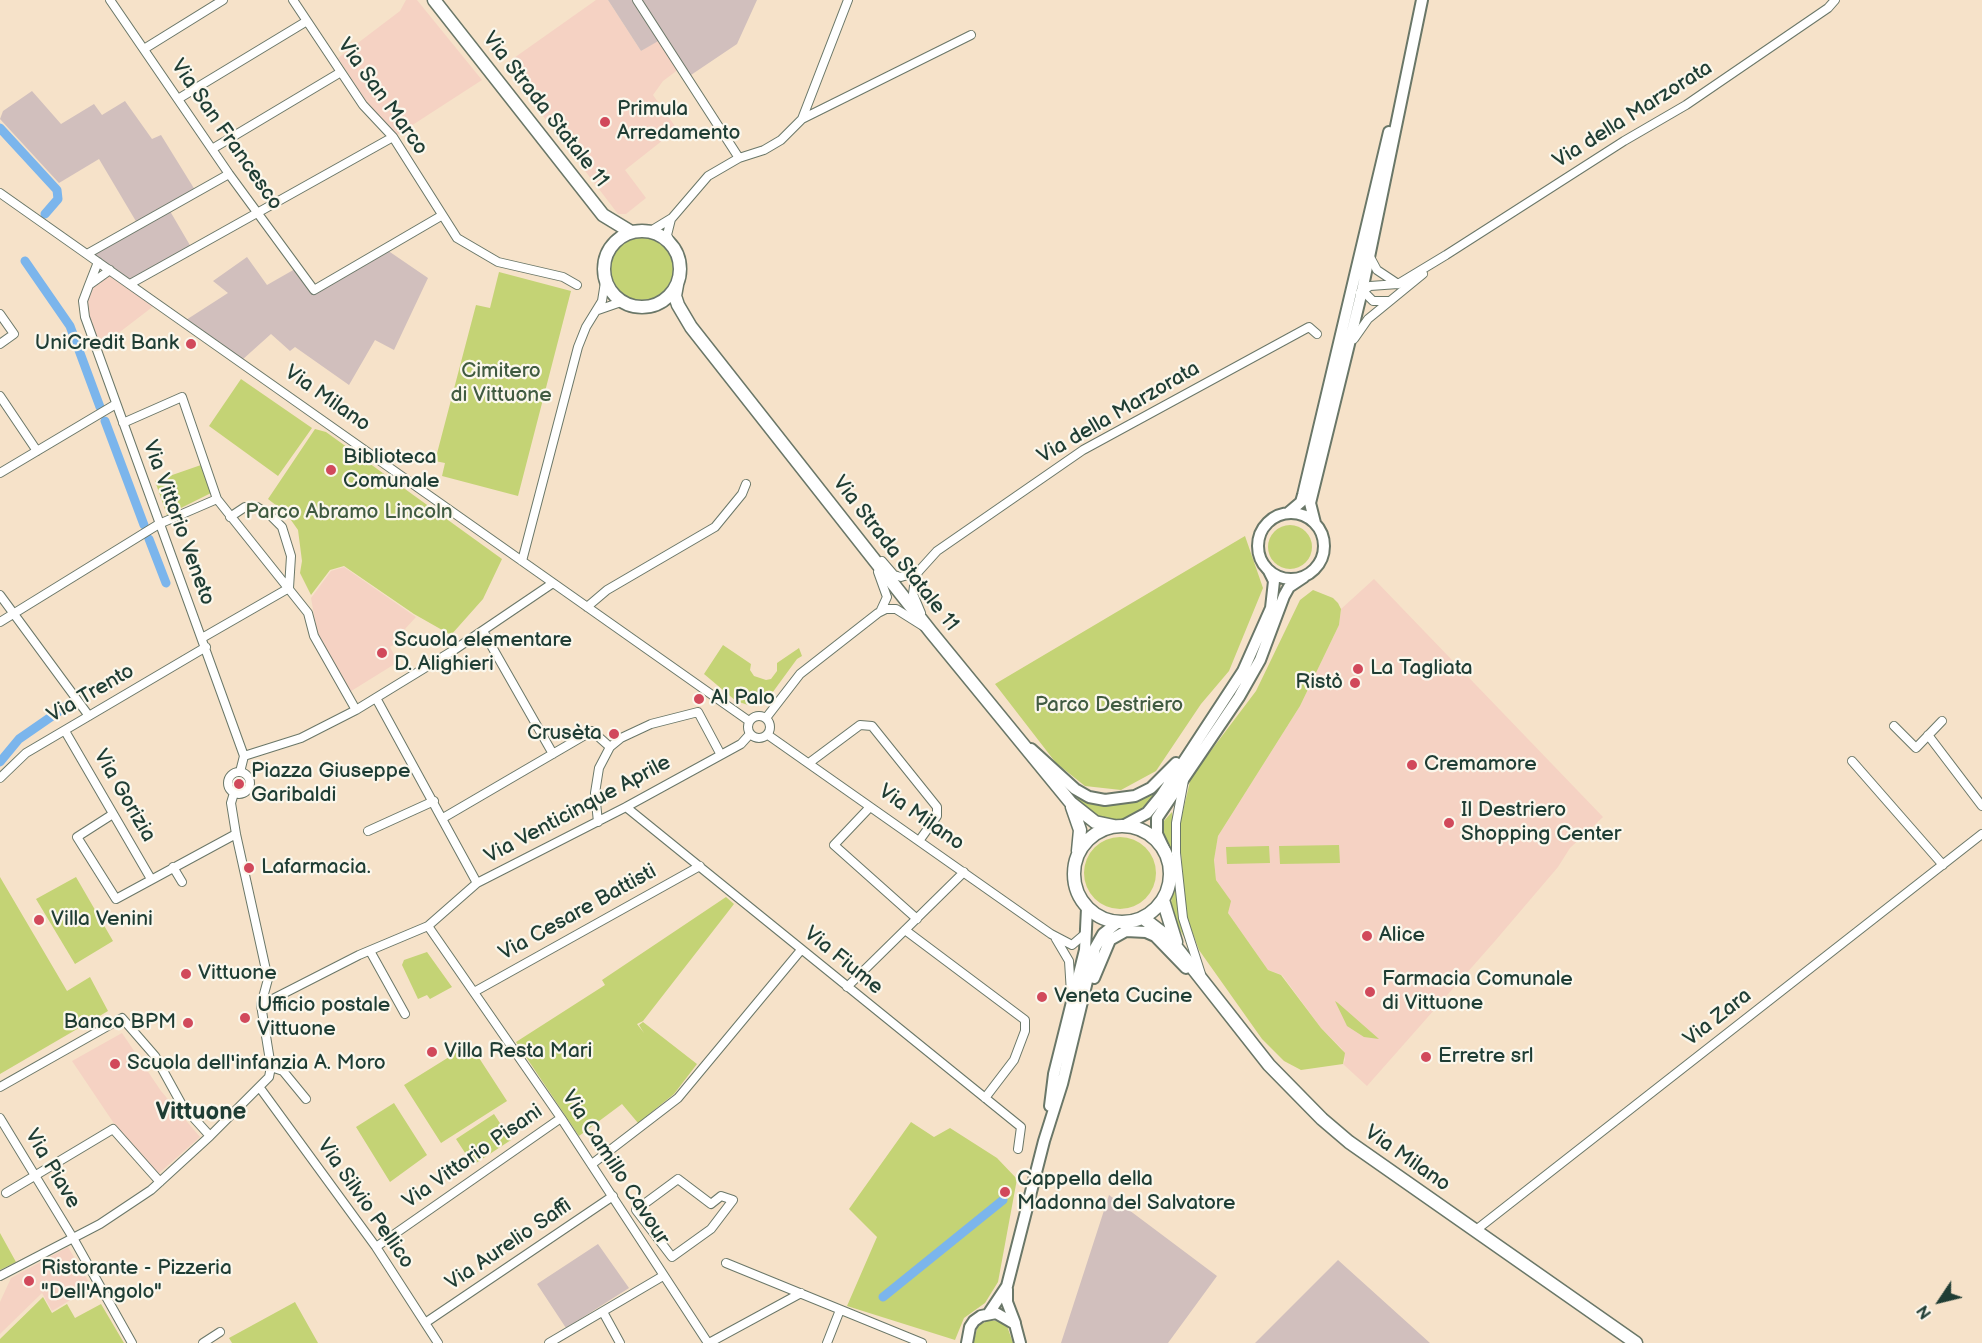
<!DOCTYPE html>
<html>
<head>
<meta charset="utf-8">
<style>
  body { margin:0 }
  #map { position:relative; width:1982px; height:1343px; overflow:hidden; background:#f6e2c9; font-family:"Balsamiq Sans",sans-serif }
  canvas { display:block }
  .north { position:absolute; left:1910px; top:1271px; width:60px; height:60px; -webkit-text-stroke:4px #fbf7ec; paint-order:stroke; rotate:235deg; font-size:16px; font-weight:700; line-height:24px; text-align:center; color:#1f3d34 }
  .north::after { content:''; display:block; margin:auto; width:21px; height:27px; background:#1f3d34; clip-path:polygon(50% 0,100% 100%,50% 72%,0 100%) }
</style>
</head>
<body>
<div id="map">
<canvas width="1982" height="1343"></canvas>
<div class="north">N</div>
</div>
<script>
const ctx = document.querySelector('canvas').getContext('2d');
ctx.lineJoin = 'round';
function fill(path, color) { ctx.fillStyle = color; ctx.fill(path, 'evenodd'); }
const poly = rows => new Path2D(rows.map(r => 'M' + r).join(''));
function strokePath(path, color, width, dash) { ctx.strokeStyle = color; ctx.lineWidth = width; ctx.lineCap = dash ? 'butt' : 'round'; ctx.setLineDash(dash || []); ctx.stroke(path); }
function write(font, color, halo, rows, align = 'center') {
  ctx.font = font + ' "Balsamiq Sans",sans-serif'; ctx.lineWidth = 4.5; ctx.setLineDash([]); ctx.textBaseline = 'middle'; ctx.strokeStyle = halo; ctx.fillStyle = color; for (const [text, x, y, turn = 0] of rows) {
    ctx.save(); ctx.translate(x, y); ctx.rotate((+turn || 0) * Math.PI / 180); ctx.textAlign = isNaN(turn) ? turn : align; if (halo) ctx.strokeText(text, 0, 0); ctx.fillText(text, 0, 0); ctx.restore();
  }
}
fill(poly([
  [406,0,417,0,482,80,397,135,366,101,338,58,400,11],
  [596,0,608,0,641,51,660,39,679,69,663,81,653,95,677,129,625,170,646,198,626,214,618,214,504,65],
  [110,273,155,305,99,348,88,317,86,302,91,287],
  [344,567,416,617,405,629,408,636,390,647,398,662,348,693,318,637,311,598,331,571],
  [1374,579,1603,817,1570,848,1558,867,1495,941,1367,1086,1343,1064,1345,1060,1342,1049,1321,1028,1282,975,1268,970,1228,913,1230,900,1216,880,1214,860,1218,836,1300,706,1339,625,1341,609],
  [122,1033,161,1091,200,1137,158,1174,113,1122,72,1061],
  [68,1247,92,1287,52,1311,42,1293,0,1334,0,1302,11,1278]
]), '#f5d2c3');
fill(poly([
  [608,0,757,0,737,44,685,79,660,40,641,51],
  [32,91,61,124,94,104,102,115,125,101,152,139,161,135,195,190,167,206,191,247,130,281,88,251,137,223,99,159,59,183,0,119,3,111],
  [387,250,428,278,394,350,375,340,349,385,295,347,290,351,271,334,242,360,186,320,228,293,213,281,247,257,267,285,295,269,312,293],
  [1109,1195,1217,1276,1168,1343,1061,1343],
  [598,1244,629,1288,566,1328,537,1284],
  [1338,1260,1430,1343,1255,1343]
]), '#d1bfbd');
fill(poly([
  '611 269a31 31 0 1 1 62 0a31 31 0 1 1-62 0Z',
  [499,272,571,291,518,496,442,476,445,463,435,461,476,305,490,308],
  [241,379,312,428,278,476,209,426],
  [315,429,326,432,502,559,483,599,451,635,414,614,344,566,330,570,311,595,300,573,302,561,298,530,286,513,268,499],
  [201,465,211,493,167,515,155,481],
  '1268 547a22 22 0 1 1 44 0a22 22 0 1 1-44 0Z',
  [1245,536,1263,588,1229,671,1201,704,1156,771,1121,790,1085,786,1056,763,995,684],
  [1313,590,1333,598,1338,603,1341,609,1339,625,1300,706,1218,836,1214,860,1216,880,1231,901,1228,913,1268,970,1281,975,1321,1028,1345,1053,1343,1064,1301,1070,1284,1061,1262,1039,1199,950,1186,915,1179,828,1191,777,1256,691,1300,600],
  [723,645,751,664,750,670,754,676,766,680,771,679,777,671,777,663,799,648,802,656,797,659,767,700,748,705,736,701,704,674],
  [1154,790,1158,793,1136,814,1118,821,1095,817,1072,794,1109,804,1125,803],
  [1172,812,1173,854,1189,946,1175,921,1171,908,1173,868,1161,831,1163,822],
  '1084 873a36 36 0 1 1 72 0a36 36 0 1 1-72 0Z',
  [1339,845,1340,863,1280,864,1279,846],
  [1269,846,1270,863,1227,864,1226,847],
  [0,877,67,991,90,977,108,1011,0,1074],
  [76,877,113,941,75,964,36,899],
  [726,897,734,904,643,1021,637,1024,644,1033,639,1025,643,1022,697,1064,674,1094,638,1123,622,1104,579,1136,516,1042,605,985,602,980],
  [427,952,452,987,430,999,427,995,418,999,402,965,404,960],
  [1335,1001,1338,1003,1379,1039,1364,1037,1347,1026],
  [470,1044,507,1101,441,1143,404,1085],
  [394,1103,427,1155,390,1182,356,1127],
  [494,1114,511,1140,473,1165,456,1139],
  [911,1122,934,1137,950,1128,997,1158,1017,1179,998,1282,985,1303,964,1318,955,1340,847,1306,877,1237,849,1209],
  [0,1233,16,1262,0,1270],
  [43,1297,52,1313,67,1304,75,1318,101,1304,124,1343,0,1343,0,1339],
  [295,1302,318,1343,232,1343,229,1338],
  [989,1320,1002,1322,1007,1326,1013,1343,973,1343,978,1326]
]), '#c4d375');
strokePath(poly([
  [0,128,57,190,58,199,45,214],
  [25,261,70,326,100,407],
  [105,421,144,525],
  [149,539,166,583],
  [0,762,19,739,71,703],
  [883,1297,1003,1200]
]), '#7bb5ec', 9);
const street = poly([
  [110,0,229,174,314,290,441,216],
  [293,0,363,105,393,137,457,238,498,262,563,277,577,285],
  [637,0,739,158],
  [144,49,223,0],
  [178,99,307,21],
  [802,119,971,35],
  [212,149,341,72],
  [0,193,749,721],
  [671,219,667,235,673,247],
  [649,232,672,218,708,176,739,158,764,150,781,140,802,119,848,0],
  [87,254,229,174],
  [1370,257,1377,270,1398,284],
  [98,262,89,285,110,270],
  [130,284,393,137],
  [89,285,83,301,85,317,244,756,240,772],
  [1362,290,1373,301,1389,301],
  [1360,293,1370,286,1398,284,1446,255,1624,141,1686,105,1828,8,1835,0],
  [598,310,621,302],
  [0,314,14,334,0,344],
  [1354,339,1368,319,1423,274],
  [0,396,37,451],
  [123,423,182,397,217,499,308,613,314,636,356,710],
  [0,473,116,404],
  [230,517,245,507,257,507,271,516,282,527,291,556,289,588],
  [522,561,578,347,586,327,602,301,605,282],
  [882,561,894,575,901,577,918,572],
  [878,572,887,597,881,610],
  [0,595,89,716],
  [587,607,607,590,715,527,742,494,746,484],
  [921,613,913,594,914,586,918,572,937,551,1083,450,1309,327,1317,334],
  [0,622,159,524,217,499],
  [483,631,553,754],
  [202,638,289,588],
  [376,698,477,883],
  '748 727a11 11 0 1 1 22 0a11 11 0 1 1-22 0Z',
  [766,718,800,674,878,613,886,609,896,609,923,626],
  [1894,726,1916,748,1942,721],
  [65,731,151,879],
  [768,735,1051,934,1072,945,1086,933],
  [1928,735,1982,806],
  [244,756,301,738,356,710,454,650,553,583],
  [1852,761,1943,865],
  [809,763,860,725,872,726,937,807,937,816,919,841],
  '228 783a11 11 0 1 1 22 0a11 11 0 1 1-22 0Z',
  [0,778,26,753,206,647],
  [1184,780,1176,823,1176,853,1183,918,1201,974],
  [626,807,1021,1127,1018,1149],
  [870,807,834,845,917,919],
  [113,814,77,837,116,899,236,834],
  [443,818,592,731,610,747],
  [598,822,595,793,599,768,610,747,621,738,651,724,698,712,721,755],
  [368,831,434,801],
  [173,867,182,882],
  [428,926,561,1118,708,1343],
  [905,930,1025,1020,1025,1031,1014,1060,985,1098],
  [1056,939,1069,961,1071,993],
  [370,951,405,1014],
  [847,987,964,872],
  [474,992,700,866],
  [261,1005,359,955,428,926,477,883,626,807,741,744,750,734],
  [271,1067,283,1071,306,1099],
  [0,1087,122,1018,155,1056,182,1105,210,1136],
  [260,1088,376,1247,438,1343],
  [0,1118,73,1238,132,1343],
  [592,1164,678,1098,801,950],
  [678,1179,711,1204,721,1196,733,1200,711,1229,672,1257,636,1210,678,1179],
  [6,1193,113,1129,160,1182],
  [1476,1230,1982,834],
  [376,1247,561,1118],
  [726,1263,922,1343],
  [0,1276,100,1224,151,1190,210,1136,269,1077,271,1067,261,1005,268,979,236,834,231,803,234,793],
  [603,1312,620,1343],
  [425,1323,613,1196],
  [203,1343,220,1332],
  [549,1343,663,1276],
  [709,1343,801,1293],
  [827,1343,840,1310]
]);
const secondary = poly([
  '1258 546a33 33 0 1 1 66 0a33 33 0 1 1-66 0Z',
  [1288,513,1301,502,1303,495,1389,132],
  [1315,523,1310,503,1362,291,1422,0],
  [1031,749,1075,789,1089,797,1105,800,1135,796,1151,788,1176,763],
  [1123,826,1147,813,1161,796,1243,671,1271,608,1274,581,1269,571],
  [1165,851,1157,834,1157,818,1239,697,1260,660,1284,596,1289,587,1304,577],
  [1094,978,1110,940,1126,931,1146,932,1155,936,1186,968],
  [1050,1106,1054,1074,1085,950,1087,908],
  [1007,1289,1007,1302,1015,1323],
  [989,1313,1007,1286,1044,1141,1062,1084,1095,948,1103,934,1117,923],
  [967,1343,970,1327,974,1321,981,1316,996,1313,1015,1324,1020,1343]
]);
const primary = poly([
  [434,0,603,215,631,232],
  '604 269a38 38 0 1 1 76 0a38 38 0 1 1-76 0Z',
  [677,285,675,296,678,305,691,327,931,632,1071,803,1095,822,1114,826],
  [1072,807,1080,830,1078,851],
  '1074 874a48 48 0 1 1 96 0a48 48 0 1 1-96 0Z',
  [1163,900,1176,942],
  [1143,918,1169,938,1269,1065,1322,1119,1349,1142,1636,1343]
]);
strokePath(street, '#6a7768', 10);
strokePath(secondary, '#6a7768', 14);
strokePath(primary, '#6a7768', 15);
strokePath(street, '#fff', 8);
strokePath(secondary, '#fff', 10);
strokePath(primary, '#fff', 12);
for (const [x, y, r, color] of [
  [605,122,6,"#d1495b"],
  [191,344,6,"#d1495b"],
  [331,470,6,"#d1495b"],
  [382,653,6,"#d1495b"],
  [1358,669,6,"#d1495b"],
  [1355,683,6,"#d1495b"],
  [699,699,6,"#d1495b"],
  [614,734,6,"#d1495b"],
  [1412,765,6,"#d1495b"],
  [239,784,6,"#d1495b"],
  [1449,823,6,"#d1495b"],
  [249,868,6,"#d1495b"],
  [39,920,6,"#d1495b"],
  [1367,936,6,"#d1495b"],
  [186,974,6,"#d1495b"],
  [1370,992,6,"#d1495b"],
  [1042,997,6,"#d1495b"],
  [245,1018,6,"#d1495b"],
  [188,1023,6,"#d1495b"],
  [432,1052,6,"#d1495b"],
  [1426,1057,6,"#d1495b"],
  [115,1064,6,"#d1495b"],
  [1005,1192,6,"#d1495b"],
  [29,1281,6,"#d1495b"]
]) { const dot = new Path2D(); dot.arc(x, y, r, 0, 2 * Math.PI); ctx.fillStyle = color; ctx.fill(dot); strokePath(dot, '#fbf7ec', 2); }
write('21px', '#1f3d34', '#fbf7ec', [
  ["Via San Marco",382,97,54],
  ["Via Strada Statale 11",545,110,52],
  ["Via della Marzorata",1633,115,-32],
  ["Via San Francesco",226,135,55],
  ["Via Milano",327,399,35],
  ["Via della Marzorata",1119,413,-30],
  ["Via Vittorio Veneto",178,523,70],
  ["Via Strada Statale 11",895,554,52],
  ["Via Trento",91,694,-30],
  ["Via Gorizia",124,796,60],
  ["Via Venticinque Aprile",578,810,-28],
  ["Via Milano",921,818,35],
  ["Via Cesare Battisti",578,913,-29],
  ["Via Fiume",843,961,39],
  ["Via Zara",1718,1018,-38],
  ["Via Vittorio Pisani",473,1157,-35],
  ["Via Milano",1407,1159,35],
  ["Via Camillo Cavour",615,1168,57],
  ["Via Piave",52,1169,59],
  ["Via Silvio Pellico",365,1204,55],
  ["Via Aurelio Saffi",509,1245,-34]
]);
write('21px', '#1f3d34', '#fbf7ec', [
  ["Primula",617,110],
  ["Arredamento",617,134],
  ["UniCredit Bank",179,344,"right"],
  ["Biblioteca",343,458],
  ["Comunale",343,482],
  ["Scuola elementare",394,641],
  ["D. Alighieri",394,665],
  ["La Tagliata",1370,669],
  ["Ristò",1343,683,"right"],
  ["Al Palo",711,699],
  ["Crusèta",602,734,"right"],
  ["Cremamore",1424,765],
  ["Piazza Giuseppe",251,772],
  ["Garibaldi",251,796],
  ["Il Destriero",1461,811],
  ["Shopping Center",1461,835],
  ["Lafarmacia.",261,868],
  ["Villa Venini",51,920],
  ["Alice",1379,936],
  ["Vittuone",198,974],
  ["Farmacia Comunale",1382,980],
  ["di Vittuone",1382,1004],
  ["Veneta Cucine",1054,997],
  ["Ufficio postale",257,1006],
  ["Vittuone",257,1030],
  ["Banco BPM",176,1023,"right"],
  ["Villa Resta Mari",444,1052],
  ["Erretre srl",1438,1057],
  ["Scuola dell'infanzia A. Moro",127,1064],
  ["Cappella della",1017,1180],
  ["Madonna del Salvatore",1017,1204],
  ["Ristorante - Pizzeria",41,1269],
  ["\"Dell'Angolo\"",41,1293]
], 'left');
write('21px', '#405b41', '#fbf7ec', [
  ["Cimitero",501,372],
  ["di Vittuone",501,396],
  ["Parco Abramo Lincoln",349,513],
  ["Parco Destriero",1109,706]
]);
write('bold 24px', '#1f3d34', '#fbf7ec', [
  ["Vittuone",201,1113]
]);
</script>
</body>
</html>
